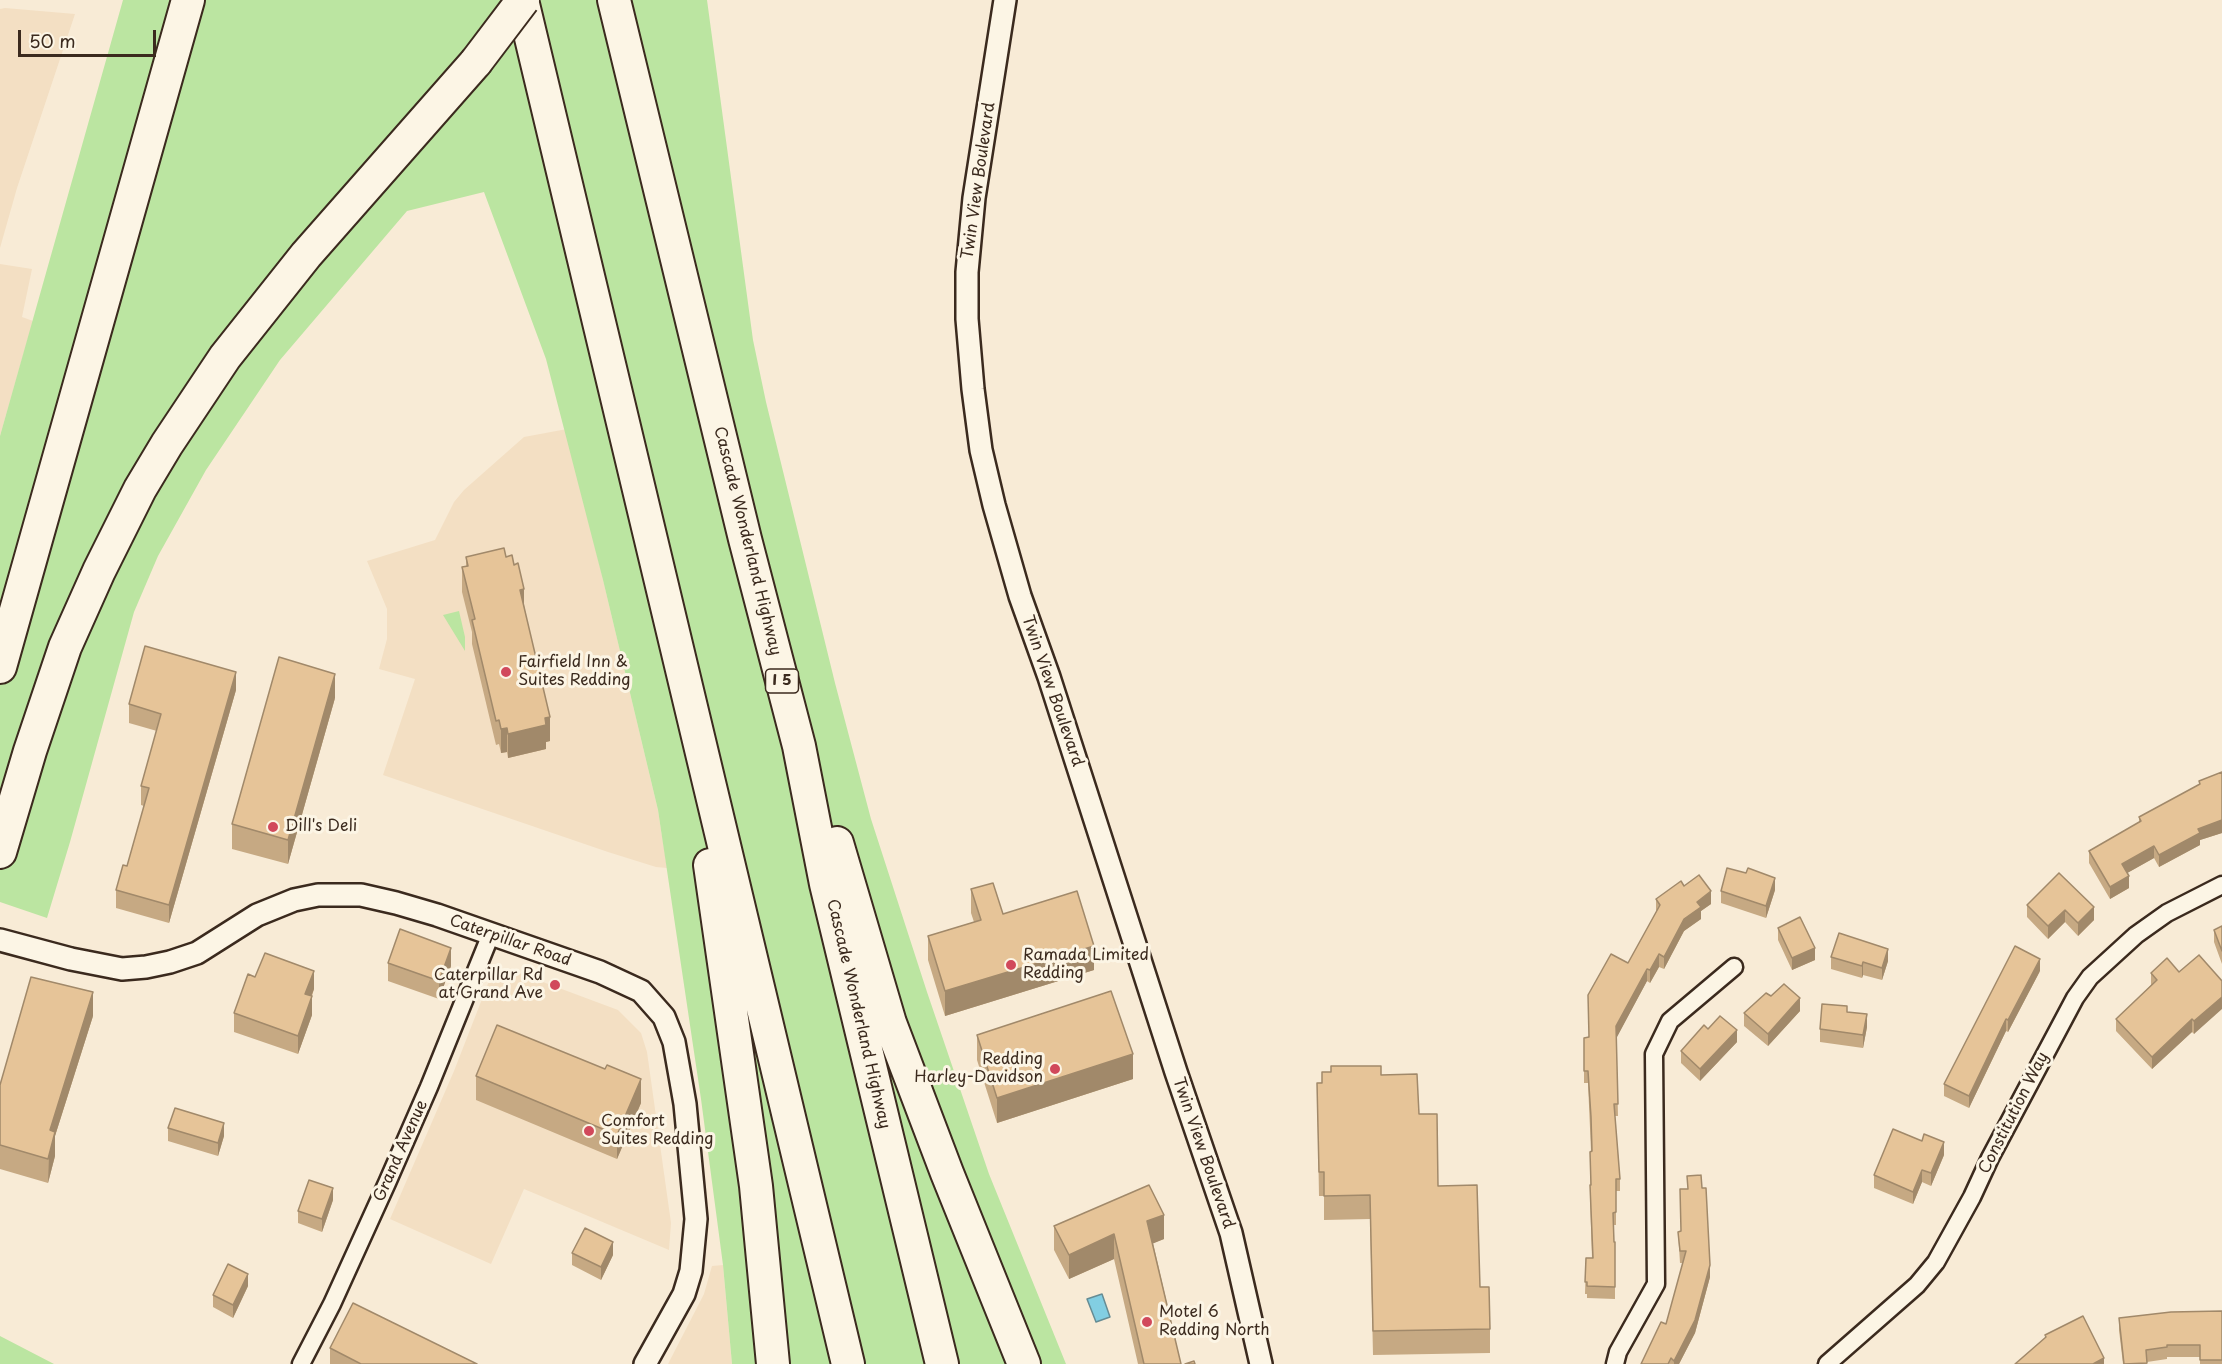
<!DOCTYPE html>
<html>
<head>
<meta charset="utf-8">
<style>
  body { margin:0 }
  #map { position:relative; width:2222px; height:1364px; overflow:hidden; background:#f8ebd6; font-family:"Playpen Sans",sans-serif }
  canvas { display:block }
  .scale { position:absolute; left:18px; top:30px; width:138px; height:27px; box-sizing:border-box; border:3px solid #3b2a1e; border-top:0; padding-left:8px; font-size:18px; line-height:21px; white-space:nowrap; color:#3b2a1e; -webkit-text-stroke:4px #fcf5e5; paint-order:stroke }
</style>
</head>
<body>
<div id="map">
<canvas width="2222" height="1364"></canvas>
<div class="scale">50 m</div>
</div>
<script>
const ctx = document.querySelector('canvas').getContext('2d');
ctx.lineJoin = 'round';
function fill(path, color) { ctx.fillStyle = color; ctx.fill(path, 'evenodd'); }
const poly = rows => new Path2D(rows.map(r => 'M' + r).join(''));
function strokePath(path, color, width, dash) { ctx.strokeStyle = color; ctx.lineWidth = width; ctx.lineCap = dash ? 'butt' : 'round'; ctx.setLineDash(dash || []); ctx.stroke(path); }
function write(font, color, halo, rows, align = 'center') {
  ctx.font = font + ' "Playpen Sans",sans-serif'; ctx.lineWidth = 6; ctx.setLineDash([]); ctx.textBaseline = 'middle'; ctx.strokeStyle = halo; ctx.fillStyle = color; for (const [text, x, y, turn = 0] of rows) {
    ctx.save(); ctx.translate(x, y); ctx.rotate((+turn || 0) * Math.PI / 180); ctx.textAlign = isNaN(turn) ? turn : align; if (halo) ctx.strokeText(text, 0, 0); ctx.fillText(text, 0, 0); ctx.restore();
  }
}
fill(poly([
  [5,8,75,14,17,188,0,248,0,9],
  [0,264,32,269,22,317,33,321,0,436],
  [567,429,658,810,667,868,656,867,608,852,383,775,415,679,379,669,387,639,387,609,367,561,435,540,454,502,464,490,524,437],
  [508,969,618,1010,641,1033,647,1052,671,1223,669,1250,524,1189,491,1264,390,1219,454,1071,491,976],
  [723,1265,732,1364,668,1364,704,1294,712,1266]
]), '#f3dfc3');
fill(poly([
  [123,0,707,0,753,340,766,402,835,683,871,819,927,992,989,1174,1066,1364,732,1364,723,1265,701,1099,658,810,603,580,546,359,484,192,407,211,280,360,206,470,158,556,134,612,70,842,47,918,0,902,0,436],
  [459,611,465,637,465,651,443,615],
  [0,1336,54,1364,0,1364]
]), '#bbe5a1');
const water = poly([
  [1102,1294,1110,1317,1096,1322,1087,1299,1102,1294]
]);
fill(water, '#82cee2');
strokePath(water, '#668c94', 1.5);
const minor = poly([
  [301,1364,332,1304,387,1183,429,1087,491,934],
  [1615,1364,1618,1352,1656,1284,1654,1054,1670,1021,1734,967],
  [1827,1364,1917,1285,1936,1262,1972,1197,1990,1158,2075,998,2090,977,2136,935,2167,913,2222,885]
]);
const tertiary = poly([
  [1005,0,974,198,967,272,967,319,973,389,981,450,994,505,1020,596,1049,677,1176,1072,1231,1233,1261,1364],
  [0,940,71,959,122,969,146,967,170,962,197,953,257,915,294,900,318,895,361,895,396,903,437,915,600,972,641,991,664,1017,674,1042,685,1104,696,1219,691,1271,684,1294,645,1364]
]);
const motorway = poly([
  [522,0,848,1364],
  [614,0,745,539,799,746,826,884,942,1364],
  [0,667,188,0],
  [837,843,890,1023,947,1173,1024,1364],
  [0,852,30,751,65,647,99,571,140,489,167,444,225,357,306,255,476,62],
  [710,865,756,1186,773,1364]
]);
strokePath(minor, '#3b2a1e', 21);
strokePath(tertiary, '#3b2a1e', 26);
strokePath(motorway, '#3b2a1e', 36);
strokePath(minor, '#fcf5e5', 16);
strokePath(tertiary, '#fcf5e5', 21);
strokePath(motorway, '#fcf5e5', 32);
const motorwayBridge = poly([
  [476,62,523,0]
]);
strokePath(motorwayBridge, '#3b2a1e', 36, []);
strokePath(motorwayBridge, '#fcf5e5', 32);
fill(poly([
  [466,557,506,557,524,605,550,741,546,742,546,749,508,758,507,752,501,753,499,744,496,745,472,644,472,632,462,592,462,567,466,566],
  [236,690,169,923,116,908,116,890,127,866,144,806,141,805,141,786,157,731,129,723,129,704],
  [335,698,288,864,232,849,232,824],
  [2222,772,2222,833,2200,840,2200,845,2159,867,2154,858,2127,873,2129,888,2110,899,2089,863,2089,851,2139,822,2139,817,2199,785,2199,781],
  [2059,873,2094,920,2078,936,2065,922,2048,939,2027,917,2027,905],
  [1684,886,1711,904,1701,911,1701,919,1684,931,1664,969,1659,967,1650,983,1647,981,1616,1038,1618,1116,1615,1116,1620,1179,1620,1191,1616,1191,1616,1225,1613,1225,1614,1242,1615,1242,1615,1299,1587,1298,1587,1294,1585,1294,1586,1258,1592,1258,1590,1197,1591,1151,1588,1083,1584,1083,1584,1038,1588,1037,1656,912,1656,899],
  [971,889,1003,914,1094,970,945,1016,928,960,928,936,974,922,971,913],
  [1775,890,1766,918,1721,903,1721,891],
  [2222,926,2222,964,2214,942,2214,930],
  [1778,928,1815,960,1792,970,1778,940],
  [1831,957,1888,961,1882,980,1863,975,1862,978,1831,969],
  [388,963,451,966,439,999,388,981],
  [2040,971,2008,1032,2006,1031,1969,1108,1944,1096,1944,1084],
  [2179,972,2222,981,2194,1034,2192,1032,2152,1069,2116,1031,2116,1019,2151,985,2151,973],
  [255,977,314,989,312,996,312,1015,298,1054,234,1032,234,1013],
  [1771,996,1800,1011,1768,1046,1744,1026,1744,1013],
  [1847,1012,1867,1027,1863,1048,1820,1042,1820,1029],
  [93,1016,55,1136,55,1156,48,1183,0,1169,0,1085],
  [1708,1029,1737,1042,1700,1081,1681,1063,1681,1051],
  [977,1035,1133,1079,997,1123,977,1060],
  [1381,1075,1419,1114,1438,1186,1480,1287,1490,1329,1490,1353,1373,1355,1370,1219,1324,1220,1324,1196,1319,1196,1317,1083],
  [476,1076,641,1103,617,1159,476,1100],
  [168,1128,224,1136,218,1156,168,1141],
  [1944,1155,1931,1186,1922,1182,1913,1204,1874,1188,1874,1175],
  [1702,1188,1710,1277,1695,1333,1679,1364,1641,1364,1666,1324,1683,1263,1680,1263,1678,1232,1681,1231],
  [333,1200,322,1232,298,1223,298,1211],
  [1054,1226,1164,1239,1153,1243,1181,1364,1138,1364,1114,1259,1069,1279,1054,1250],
  [572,1253,613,1255,601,1280,572,1265],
  [248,1286,233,1318,213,1307,213,1295],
  [2222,1311,2222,1364,2200,1364,2200,1357,2167,1357,2167,1359,2147,1362,2147,1364,2123,1364,2119,1330,2119,1318],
  [330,1348,477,1364,330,1364]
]), '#c6a983');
fill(poly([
  [524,589,524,613,520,590],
  [236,672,236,690,169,923,169,905],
  [335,674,335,698,288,864,288,840],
  [550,717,550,741,546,742,546,749,508,758,508,734,545,718],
  [507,728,507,752,501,753,501,729],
  [2222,820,2222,833,2200,840,2200,845,2159,867,2159,855,2198,829],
  [2154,846,2154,858,2122,876,2122,864],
  [2129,876,2129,888,2110,899,2110,887],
  [1775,878,1775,890,1766,918,1766,906],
  [1711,891,1711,904,1701,911,1701,919,1684,931,1664,969,1664,957,1684,919,1697,902],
  [2094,907,2094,920,2078,936,2078,923],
  [2065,910,2065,922,2048,939,2048,926],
  [1094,946,1094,970,945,1016,945,991],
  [451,948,451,966,439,999,439,981],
  [1815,948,1815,960,1792,970,1792,958],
  [1888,949,1888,961,1882,980,1882,968],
  [1659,954,1659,967,1650,983,1650,970],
  [2040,959,2040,971,2008,1032,2008,1020],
  [1863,962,1863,975,1862,978,1862,966],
  [1647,969,1647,981,1616,1039,1616,1026],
  [314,971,314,989,305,1012,305,994],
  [93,992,93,1016,55,1136,55,1156,48,1183,50,1130],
  [312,996,312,1015,298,1054,298,1036],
  [2222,997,2222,1009,2194,1034,2194,1021],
  [1800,998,1800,1011,1768,1046,1768,1034],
  [1867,1014,1867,1027,1863,1048,1863,1035],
  [2006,1019,2006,1031,1969,1108,1969,1096],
  [2192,1019,2192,1032,2152,1069,2152,1057],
  [1737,1030,1737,1042,1700,1081,1700,1069],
  [1133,1054,1133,1079,997,1123,997,1098],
  [641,1079,641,1103,617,1159,617,1135],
  [224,1123,224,1136,218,1156,218,1143],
  [1944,1142,1944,1155,1931,1186,1931,1173],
  [1922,1170,1922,1182,1913,1204,1913,1192],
  [333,1188,333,1200,322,1232,322,1219],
  [1164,1215,1164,1239,1147,1246,1147,1221],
  [1114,1234,1114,1259,1069,1279,1069,1255],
  [613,1242,613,1255,601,1280,601,1267],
  [1710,1265,1710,1277,1695,1333,1679,1364,1674,1364,1674,1361],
  [248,1274,248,1286,233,1318,233,1305],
  [2104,1358,2104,1364,2093,1364]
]), '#a1896a');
const building = poly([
  [504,548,506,557,512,555,514,565,518,563,524,589,520,590,550,717,545,718,546,725,508,734,507,728,501,729,499,720,496,721,472,620,475,619,462,567,468,566,466,557,504,548],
  [145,646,236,672,169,905,116,890,123,865,127,866,149,788,141,786,161,714,129,704,145,646],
  [279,657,335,674,288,840,232,824,279,657],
  [2222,772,2222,820,2198,829,2200,833,2159,855,2154,846,2122,864,2129,876,2110,887,2089,851,2141,821,2139,817,2200,784,2199,781,2222,772],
  [1727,868,1746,873,1748,868,1775,878,1766,906,1721,891,1727,868],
  [2059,873,2094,907,2078,923,2065,910,2048,926,2027,905,2059,873],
  [1699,875,1711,891,1697,902,1701,907,1684,919,1664,957,1659,954,1650,970,1647,969,1616,1026,1618,1104,1614,1104,1620,1179,1616,1179,1616,1212,1613,1213,1614,1242,1615,1242,1615,1287,1587,1286,1587,1282,1585,1282,1586,1258,1593,1258,1590,1185,1591,1185,1590,1152,1592,1151,1591,1117,1588,1071,1584,1071,1584,1038,1589,1037,1588,995,1611,954,1628,963,1660,905,1656,899,1681,881,1684,886,1699,875],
  [993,883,1003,914,1077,891,1094,946,945,991,928,936,981,920,971,889,993,883],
  [1800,917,1815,948,1792,958,1778,928,1800,917],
  [2222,926,2222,951,2214,930,2222,926],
  [400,929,451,948,439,981,388,963,400,929],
  [1839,933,1888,949,1882,968,1863,962,1862,966,1831,957,1839,933],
  [2015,946,2040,959,2008,1020,2006,1019,1969,1096,1944,1084,2015,946],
  [265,953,314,971,305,994,312,996,298,1036,234,1013,248,974,255,977,265,953],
  [2199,955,2222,981,2222,997,2194,1021,2192,1019,2152,1057,2116,1019,2157,980,2151,973,2167,958,2179,972,2199,955],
  [31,977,93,992,50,1130,55,1132,48,1159,0,1145,0,1085,31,977],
  [1784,984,1800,998,1768,1034,1744,1013,1766,993,1771,996,1784,984],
  [1111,991,1133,1054,997,1098,977,1035,1111,991],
  [1822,1004,1847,1006,1847,1012,1867,1014,1863,1035,1820,1029,1822,1004],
  [1720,1016,1737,1030,1700,1069,1681,1051,1704,1025,1708,1029,1720,1016],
  [497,1025,605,1069,607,1065,641,1079,617,1135,476,1076,497,1025],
  [1331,1066,1381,1066,1381,1075,1417,1074,1419,1114,1437,1114,1438,1186,1477,1185,1480,1287,1489,1287,1490,1329,1373,1331,1370,1195,1324,1196,1324,1172,1319,1172,1317,1083,1322,1083,1322,1072,1331,1072,1331,1066],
  [175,1108,224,1123,218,1143,168,1128,175,1108],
  [1893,1129,1922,1141,1924,1134,1944,1142,1931,1173,1922,1170,1913,1192,1874,1175,1893,1129],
  [1701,1175,1702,1188,1706,1188,1710,1265,1695,1320,1674,1361,1671,1358,1668,1364,1641,1364,1661,1322,1666,1324,1686,1251,1680,1251,1678,1232,1681,1231,1680,1189,1688,1189,1687,1176,1701,1175],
  [309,1180,333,1188,322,1219,298,1211,309,1180],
  [1149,1185,1164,1215,1147,1221,1181,1364,1144,1364,1114,1234,1069,1255,1054,1226,1149,1185],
  [585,1228,613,1242,601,1267,572,1253,585,1228],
  [228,1264,248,1274,233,1305,213,1295,228,1264],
  [353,1303,477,1364,361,1364,330,1348,353,1303],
  [2222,1311,2222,1360,2200,1360,2200,1345,2167,1345,2167,1347,2146,1350,2147,1363,2124,1364,2119,1318,2171,1312,2222,1311],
  [2083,1316,2104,1358,2093,1364,2015,1364,2046,1337,2045,1335,2083,1316],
  [1194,1361,1195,1364,1185,1364,1194,1361]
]);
fill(building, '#e6c498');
strokePath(building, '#a1896a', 1.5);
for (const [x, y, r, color] of [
  [506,672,6,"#d1495b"],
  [273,827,6,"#d1495b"],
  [1011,965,6,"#d1495b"],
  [555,985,6,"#d1495b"],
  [1055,1069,6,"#d1495b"],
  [589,1131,6,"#d1495b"],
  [1147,1322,6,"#d1495b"]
]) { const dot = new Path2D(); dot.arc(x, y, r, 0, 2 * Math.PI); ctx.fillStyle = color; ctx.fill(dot); strokePath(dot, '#fcf5e5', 2); }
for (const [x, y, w] of [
  [782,681,33]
]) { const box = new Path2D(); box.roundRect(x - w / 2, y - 12, w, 24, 4.5); ctx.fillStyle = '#fcf5e5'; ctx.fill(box); strokePath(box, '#3b2a1e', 1.5); }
write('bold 15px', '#3b2a1e', null, [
  ["I 5",782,681]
]);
write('16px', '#3b2a1e', '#fcf5e5', [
  ["Twin View Boulevard",979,181,-82],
  ["Cascade Wonderland Highway",747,541,76],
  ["Twin View Boulevard",1052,691,71],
  ["Caterpillar Road",510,941,19],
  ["Cascade Wonderland Highway",858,1014,77],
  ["Constitution Way",2014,1113,-63],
  ["Grand Avenue",401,1151,-66],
  ["Twin View Boulevard",1203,1153,71]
]);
write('16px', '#3b2a1e', '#fcf5e5', [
  ["Fairfield Inn &",518,663],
  ["Suites Redding",518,681],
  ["Dill's Deli",285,827],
  ["Ramada Limited",1023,956],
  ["Redding",1023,974],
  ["Caterpillar Rd",543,976,"right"],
  ["at Grand Ave",543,994,"right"],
  ["Redding",1043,1060,"right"],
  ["Harley-Davidson",1043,1078,"right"],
  ["Comfort",601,1122],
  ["Suites Redding",601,1140],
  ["Motel 6",1159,1313],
  ["Redding North",1159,1331]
], 'left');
</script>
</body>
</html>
